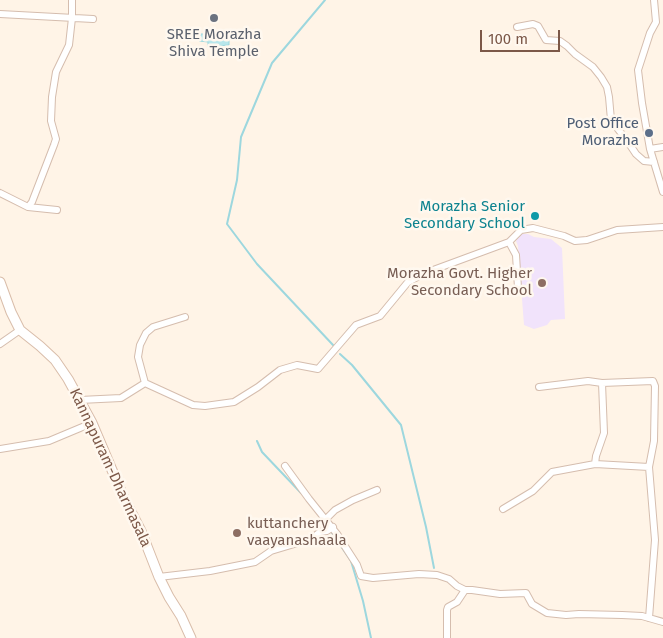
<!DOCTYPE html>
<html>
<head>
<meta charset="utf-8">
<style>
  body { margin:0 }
  #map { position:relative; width:663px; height:638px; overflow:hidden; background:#fff4e7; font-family:"Fira Sans",sans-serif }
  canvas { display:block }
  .scale { position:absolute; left:480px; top:30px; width:80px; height:22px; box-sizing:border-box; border:2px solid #7c5848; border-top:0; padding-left:6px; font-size:15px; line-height:18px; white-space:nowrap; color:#7c5848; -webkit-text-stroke:4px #fff8ef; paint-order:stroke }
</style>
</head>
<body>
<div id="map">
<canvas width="663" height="638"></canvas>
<div class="scale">100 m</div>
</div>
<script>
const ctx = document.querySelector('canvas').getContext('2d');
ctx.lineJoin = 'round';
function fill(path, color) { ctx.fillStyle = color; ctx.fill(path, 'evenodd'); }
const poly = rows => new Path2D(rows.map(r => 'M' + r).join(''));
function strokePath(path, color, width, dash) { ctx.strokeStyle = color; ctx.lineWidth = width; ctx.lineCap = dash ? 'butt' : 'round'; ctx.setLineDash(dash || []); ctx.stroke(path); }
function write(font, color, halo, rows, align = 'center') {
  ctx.font = font + ' "Fira Sans",sans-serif'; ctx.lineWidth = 5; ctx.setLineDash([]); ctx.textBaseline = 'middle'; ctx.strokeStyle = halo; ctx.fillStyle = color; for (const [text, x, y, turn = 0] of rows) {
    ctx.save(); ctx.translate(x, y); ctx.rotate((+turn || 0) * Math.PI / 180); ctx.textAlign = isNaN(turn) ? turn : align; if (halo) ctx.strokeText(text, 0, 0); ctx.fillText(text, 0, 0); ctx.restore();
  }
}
fill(poly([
  [521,234,528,234,534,237,551,239,562,248,565,319,551,320,547,325,534,329,524,325,518,246,516,241]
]), '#f1e3fb');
const water = poly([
  [209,31,229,31,229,45,208,47,208,42,199,41,198,34,206,34,209,31]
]);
fill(water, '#b8e6eb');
strokePath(water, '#9dd7de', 1);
strokePath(poly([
  [325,0,272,63,241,137,237,180,227,224,257,264,333,345],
  [340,354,352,365,401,425,426,527,434,568],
  [257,441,262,452,301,493],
  [330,530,351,561,363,601,371,638]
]), '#9dd7de', 2);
const street = poly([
  [654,0,656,22,650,33,638,70,642,103,650,149,663,192],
  [0,14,93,19],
  [517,27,533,24,538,26,546,40,560,41,567,46,575,54,593,67,601,77,607,87,609,97,611,120,628,142,636,154,644,161,654,162],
  [650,149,663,147],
  [0,193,28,207,32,202,54,145,56,139,51,121,52,97,56,72,69,45,72,18,72,0],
  [28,207,57,210],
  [509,242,516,255,518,288],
  [0,344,20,330],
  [145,383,138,357,140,345,146,333,153,327,185,317],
  [539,387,588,381,602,383,653,381,655,386,654,441,649,467,655,540,649,618],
  [80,400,121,398,145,383,193,405,205,406,234,402,258,387,280,370,297,365,318,369,356,325,380,316,408,282,425,273,509,242,521,230,533,228,564,236,575,241,587,240,617,230,663,227],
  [0,449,49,441,92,423],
  [595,464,596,456,604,433,602,383],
  [285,466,309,499,337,534,357,565,361,576,373,578,419,574,437,575,449,579,457,586,465,590,472,590,500,594,526,593,532,604,547,613,566,615,579,614,622,615,642,616,663,622],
  [503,509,533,491,552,472,595,464,649,467],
  [326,519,335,510,353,500,377,490],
  [159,577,210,571,255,562,271,551,311,539,320,532,327,531,333,527],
  [447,638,447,610,448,607,457,602,465,590]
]);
const secondary = poly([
  [0,282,11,312,20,330,40,346,55,360,68,379,92,423,123,496,141,531,159,577,169,597,181,616,191,638]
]);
strokePath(street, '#d5bdae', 8);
strokePath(secondary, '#d9bdaa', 11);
strokePath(street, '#fff', 6);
strokePath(secondary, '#fff', 9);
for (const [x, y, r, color] of [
  [214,18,5,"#6b7280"],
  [649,133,5,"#5c6f8a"],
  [535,216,5,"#0f9aa8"],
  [542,283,5,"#8d6e63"],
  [237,533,5,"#8d6e63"]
]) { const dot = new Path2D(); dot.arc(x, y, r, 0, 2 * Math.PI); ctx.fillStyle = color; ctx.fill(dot); strokePath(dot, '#fff8ef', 2); }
write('15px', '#5b616d', '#fff8ef', [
  ["SREE Morazha",214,35],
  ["Shiva Temple",214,52]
]);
write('15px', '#4e5e75', '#fff8ef', [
  ["Post Office",639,124],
  ["Morazha",639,141]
], 'right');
write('15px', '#0d838f', '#fff8ef', [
  ["Morazha Senior",525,207],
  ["Secondary School",525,224]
], 'right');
write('15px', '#785e54', '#fff8ef', [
  ["Morazha Govt. Higher",532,274],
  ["Secondary School",532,291],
  ["kuttanchery",247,524,"left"],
  ["vaayanashaala",247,541,"left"]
], 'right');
write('15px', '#7c5848', '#fff8ef', [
  ["Kannapuram-Dharmasala",110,468,65]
]);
</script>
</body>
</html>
